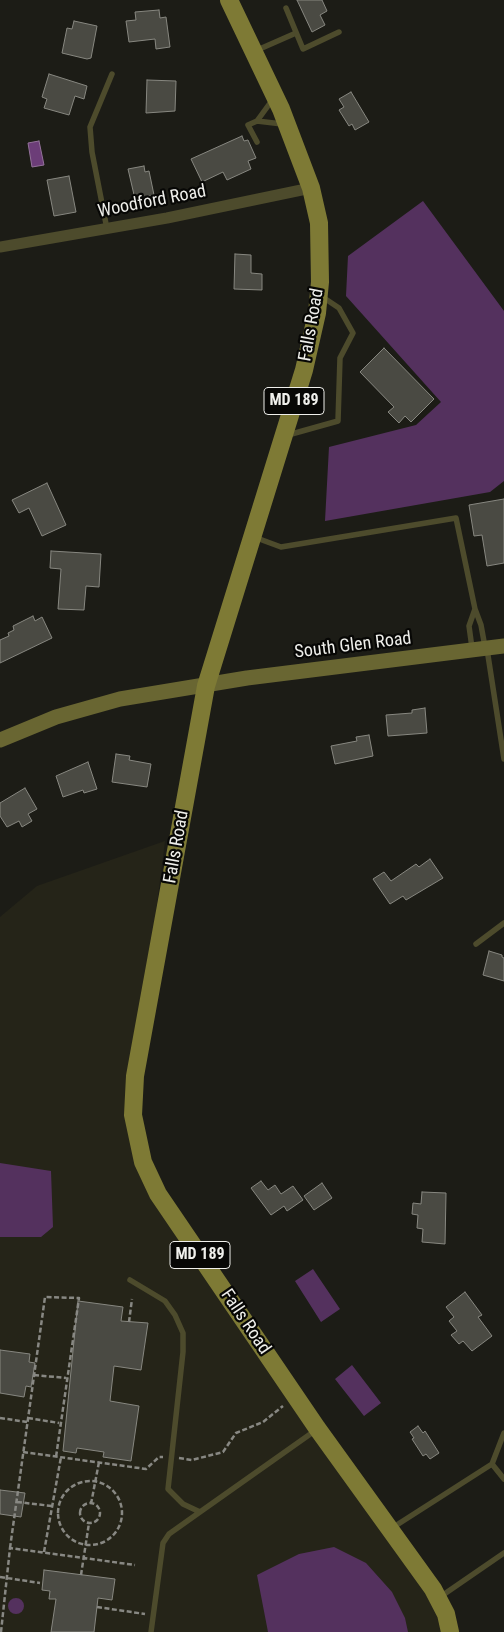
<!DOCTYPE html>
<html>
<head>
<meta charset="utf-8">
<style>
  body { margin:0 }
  canvas { display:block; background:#1c1c16 }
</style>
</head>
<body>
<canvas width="504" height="1632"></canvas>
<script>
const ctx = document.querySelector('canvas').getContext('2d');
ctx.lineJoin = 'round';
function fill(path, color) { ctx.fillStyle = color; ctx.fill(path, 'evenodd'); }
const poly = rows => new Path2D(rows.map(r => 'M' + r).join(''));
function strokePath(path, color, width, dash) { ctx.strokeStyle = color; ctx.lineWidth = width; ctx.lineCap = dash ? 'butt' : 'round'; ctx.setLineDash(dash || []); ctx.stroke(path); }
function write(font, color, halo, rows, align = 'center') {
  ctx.font = font + ' "Roboto Condensed",sans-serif'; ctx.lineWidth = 4.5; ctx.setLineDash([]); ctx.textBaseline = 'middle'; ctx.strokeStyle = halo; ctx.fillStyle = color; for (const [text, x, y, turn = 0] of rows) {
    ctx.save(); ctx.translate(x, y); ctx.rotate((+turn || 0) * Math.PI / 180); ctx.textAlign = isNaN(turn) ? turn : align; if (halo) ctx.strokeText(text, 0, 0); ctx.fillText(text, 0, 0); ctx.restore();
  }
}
fill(poly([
  [165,841,135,1076,143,1162,379,1514,450,1632,0,1632,0,917,37,886]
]), '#252418');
fill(poly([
  [423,201,504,311,504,481,490,492,325,521,329,447,416,425,441,402,346,296,348,256],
  [0,1163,51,1171,53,1227,41,1237,0,1237],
  [313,1269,340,1309,321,1322,295,1281],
  [352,1365,381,1403,364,1416,335,1379],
  [334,1547,366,1563,392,1592,405,1618,408,1632,268,1632,257,1575,299,1554],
  '8 1606a8 8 0 1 1 16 0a8 8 0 1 1-16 0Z'
]), '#54315e');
const water = poly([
  [39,141,44,165,32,167,28,143,39,141]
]);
fill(water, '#6c3d78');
strokePath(water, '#93729a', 1);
const building = poly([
  [297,0,322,0,327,11,320,15,325,25,312,32,297,0],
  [159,10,160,18,166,17,170,47,156,49,155,39,129,42,126,21,136,20,135,12,159,10],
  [74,21,97,26,91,58,87,59,62,53,67,28,72,29,74,21],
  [49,74,87,86,84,99,75,96,69,115,44,108,47,99,42,97,49,74],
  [147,80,176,81,175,111,146,113,147,80],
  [351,92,369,122,355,130,352,124,349,126,339,110,344,107,339,99,351,92],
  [242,136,244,141,248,140,256,158,248,161,251,169,227,180,223,172,202,182,191,159,242,136],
  [144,166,145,172,149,171,154,195,135,199,128,169,144,166],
  [69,176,76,212,54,216,47,180,69,176],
  [235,254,251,255,251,273,262,274,262,290,234,289,235,254],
  [384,348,434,399,411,422,405,416,399,423,388,412,394,407,360,372,384,348],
  [47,483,66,525,42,536,29,508,19,513,12,500,47,483],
  [504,499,504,563,487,566,482,535,474,536,469,505,504,499],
  [51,551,101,554,99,587,86,586,84,610,58,609,61,569,50,568,51,551],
  [33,616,35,621,42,617,52,638,0,663,0,640,9,636,8,633,14,630,13,626,33,616],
  [425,708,427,733,388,736,386,715,412,713,412,710,425,708],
  [369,735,373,756,335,764,331,746,357,741,356,737,369,735],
  [116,754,130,756,129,760,151,764,147,787,112,782,116,754],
  [88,762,97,789,84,793,83,790,63,797,56,776,88,762],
  [25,788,37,809,28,814,32,821,22,827,19,821,7,827,0,816,0,803,25,788],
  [430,859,443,878,406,900,403,896,390,904,373,879,384,872,391,881,416,864,419,867,430,859],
  [489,951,502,955,502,957,504,958,504,981,483,975,489,951],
  [261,1181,268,1190,275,1185,281,1194,293,1186,303,1200,287,1211,284,1206,271,1215,251,1188,261,1181],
  [322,1183,332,1198,314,1210,304,1196,322,1183],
  [422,1192,446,1193,445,1244,422,1242,423,1229,417,1228,418,1215,412,1214,413,1203,421,1204,422,1192],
  [465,1292,482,1315,478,1317,492,1336,472,1351,463,1341,459,1344,451,1335,457,1331,449,1321,454,1317,446,1307,465,1292],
  [78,1301,123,1307,121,1321,148,1323,141,1370,114,1366,110,1401,139,1406,131,1461,103,1457,104,1452,77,1448,76,1453,63,1451,78,1301],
  [0,1350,30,1354,29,1362,35,1363,31,1387,26,1386,24,1397,0,1393,0,1350],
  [418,1426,423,1433,425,1431,439,1453,430,1459,426,1454,423,1456,412,1439,414,1438,410,1432,418,1426],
  [0,1490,25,1493,21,1517,0,1514,0,1490],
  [44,1570,115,1579,112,1600,98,1598,94,1632,51,1632,56,1599,49,1599,50,1591,42,1590,44,1570]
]);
fill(building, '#4a4a43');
strokePath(building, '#878780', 1);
strokePath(poly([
  [129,1322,132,1299],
  [34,1375,66,1378],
  [0,1418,27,1422],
  [28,1418,59,1423],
  [23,1452,146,1469,159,1457,163,1457],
  [179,1458,192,1460,223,1452,236,1433,263,1422,283,1406],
  '58 1513a32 32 0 1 1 64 0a32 32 0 1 1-64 0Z',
  [17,1502,52,1506],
  '80 1513a10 10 0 1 1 20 0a10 10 0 1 1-20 0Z',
  [91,1504,99,1462],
  [10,1548,45,1297,79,1298,56,1457],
  [44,1552,61,1457],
  [81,1575,89,1523],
  [0,1577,40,1583],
  [97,1607,145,1614],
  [1,1632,10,1548,135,1565]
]), '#888883', 2.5, [5, 2.5]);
strokePath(poly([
  [286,8,303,49,339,32],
  [255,51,296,33],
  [257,121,282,124],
  [257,142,248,125,257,121,273,99],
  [107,229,92,152,90,127,112,74],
  [288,435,338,421,340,358,353,333,339,308,321,296],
  [254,537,281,547,456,518,475,609,481,625,485,647],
  [472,648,469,626,475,609],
  [487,649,504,759],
  [476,944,504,923],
  [130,1280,165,1301,175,1315,183,1333,183,1352,168,1489,183,1504,200,1512,169,1534,163,1543,151,1632],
  [492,1464,504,1433],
  [200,1512,316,1430],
  [392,1528,492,1464,504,1479],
  [440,1597,504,1553]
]), '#4d4b2c', 5.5);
strokePath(poly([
  [0,247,167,218,311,188]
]), '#4d4b2c', 11);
strokePath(poly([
  [0,740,56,717,120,699,247,678,504,646]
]), '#696632', 15);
strokePath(poly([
  [229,0,281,109,311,188,319,223,320,282,317,313,304,370,206,686,135,1076,133,1115,143,1162,158,1194,317,1428,433,1589,446,1614,450,1632]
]), '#7e7a35', 18);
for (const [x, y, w] of [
  [294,401,60],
  [200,1255,60]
]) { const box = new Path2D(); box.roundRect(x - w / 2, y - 13.5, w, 27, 4); ctx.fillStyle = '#070705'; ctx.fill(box); strokePath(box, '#efefeb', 1); }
write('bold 16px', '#efefeb', null, [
  ["MD 189",294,401],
  ["MD 189",200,1255]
]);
write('18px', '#efefeb', '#070705', [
  ["Woodford Road",152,202,-11],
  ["Falls Road",312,325,-80],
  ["South Glen Road",353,646,-7],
  ["Falls Road",177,847,-80],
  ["Falls Road",245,1322,56]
]);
</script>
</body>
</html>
